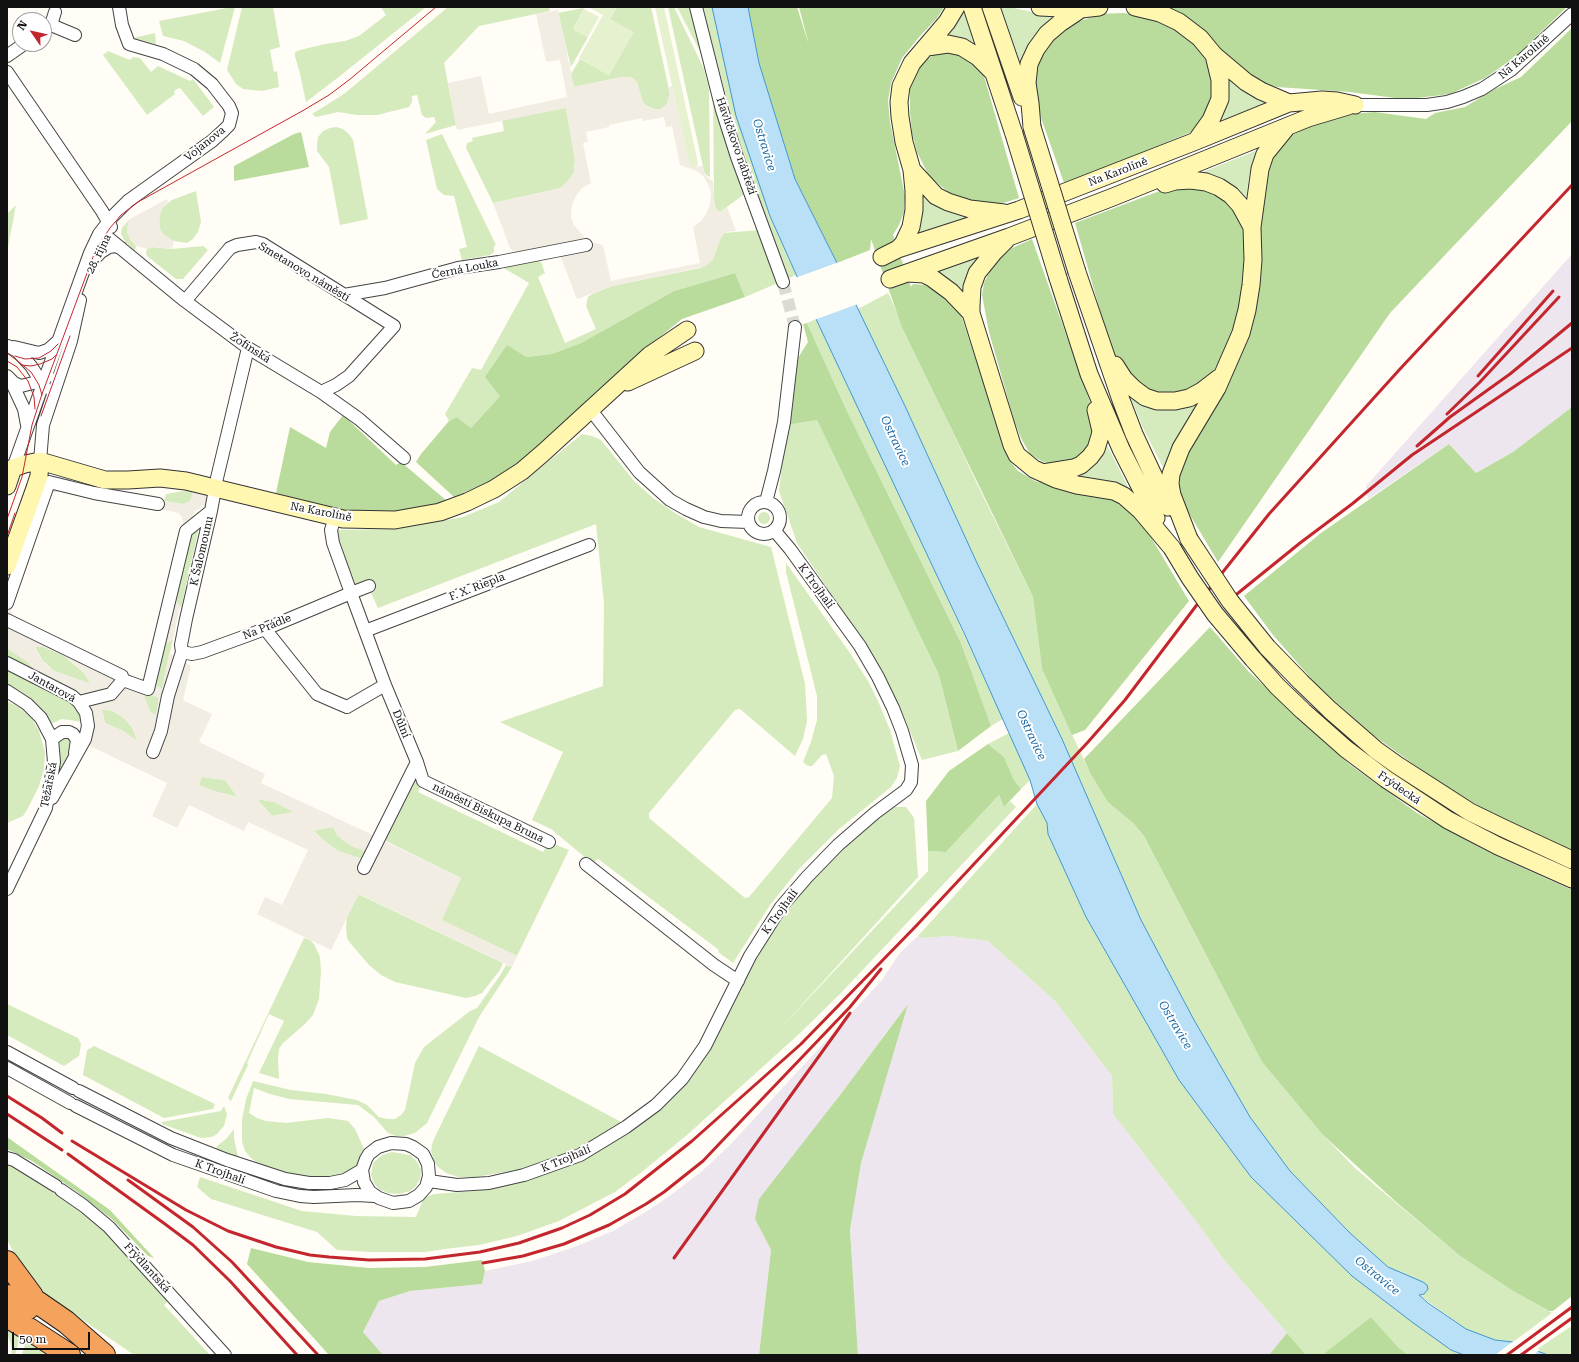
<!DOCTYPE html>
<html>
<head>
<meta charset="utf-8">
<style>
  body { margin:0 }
  #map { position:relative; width:1579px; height:1362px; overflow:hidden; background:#fffdf5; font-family:"Roboto Serif",serif }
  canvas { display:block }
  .frame { position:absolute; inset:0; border:8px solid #111; pointer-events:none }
  .north { position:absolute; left:12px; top:12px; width:40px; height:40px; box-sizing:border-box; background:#fff; border:1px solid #a0a0a0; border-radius:50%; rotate:304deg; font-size:11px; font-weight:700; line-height:16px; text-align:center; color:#111 }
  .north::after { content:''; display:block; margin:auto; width:14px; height:18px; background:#c4262e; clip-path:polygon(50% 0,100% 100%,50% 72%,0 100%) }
  .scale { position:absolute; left:12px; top:1332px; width:78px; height:18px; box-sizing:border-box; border:2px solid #111; border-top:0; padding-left:5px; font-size:12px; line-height:14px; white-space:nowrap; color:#111; -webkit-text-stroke:3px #fff; paint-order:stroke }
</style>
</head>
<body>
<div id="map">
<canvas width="1579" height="1362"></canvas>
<div class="frame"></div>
<div class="north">N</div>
<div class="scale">50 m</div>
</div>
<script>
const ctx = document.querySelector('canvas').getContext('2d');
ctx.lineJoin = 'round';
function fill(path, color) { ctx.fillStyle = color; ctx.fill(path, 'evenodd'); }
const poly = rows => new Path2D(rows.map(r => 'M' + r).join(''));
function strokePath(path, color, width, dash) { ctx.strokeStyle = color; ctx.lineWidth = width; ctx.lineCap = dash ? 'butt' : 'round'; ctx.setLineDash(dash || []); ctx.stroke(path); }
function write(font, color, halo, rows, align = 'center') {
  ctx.font = font + ' "Roboto Serif",serif'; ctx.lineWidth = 4; ctx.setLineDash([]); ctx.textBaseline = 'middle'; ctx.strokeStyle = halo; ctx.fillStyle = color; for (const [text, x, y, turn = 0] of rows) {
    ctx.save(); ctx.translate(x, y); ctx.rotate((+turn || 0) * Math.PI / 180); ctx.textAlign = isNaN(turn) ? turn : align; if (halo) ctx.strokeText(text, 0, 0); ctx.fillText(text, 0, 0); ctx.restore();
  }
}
fill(poly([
  [1572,254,1572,407,1513,452,1476,473,1449,444,1368,499,1366,486],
  [918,936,922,938,950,936,988,941,1055,1001,1112,1076,1113,1114,1195,1220,1224,1260,1287,1333,1269,1355,858,1355,850,1230,861,1163,907,1005,837,1099,755,1219,771,1250,759,1355,383,1355,363,1332,379,1301,410,1291,482,1284,485,1271,532,1261,574,1247,613,1231,649,1210,672,1194,701,1172,729,1146,882,980,899,954]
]), '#eee6ef');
fill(poly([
  [232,7,235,7,220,63,205,52,184,41,163,36,159,21],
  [242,7,273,7,280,47,270,50,274,72,277,71,279,87,262,91,243,89,236,84,227,70],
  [381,7,426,7,340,76,306,102,300,74,295,56,295,52,300,50,325,44,345,41,359,36,386,15],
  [448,7,549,7,550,11,479,26,444,63,456,125,425,134,436,122,434,117,426,118,422,115,417,95,412,96,412,102,409,107,377,115,357,115,338,112,316,117,312,114,344,94],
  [617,7,651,7,670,94,667,104,661,109,654,109,645,105,642,100,637,82,631,77,622,77,574,87,571,74,580,59,609,75,610,19],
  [668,7,674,7,704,69,709,89,710,177,706,175,704,171],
  [677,7,689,7,706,63],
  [702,7,712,7,737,116,770,216,796,275,787,279,745,165],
  [1001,7,1009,7,1052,16,1052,18,1038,33,1021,65],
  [583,8,584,9,573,29,588,37,571,67,558,13],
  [961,12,964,13,977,46,944,36],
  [155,33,156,44,133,38],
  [108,51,130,60,133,57,140,58,151,72,158,66,190,81,193,79,214,107,203,116,180,88,177,89,174,91,175,94,147,115,103,55],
  [1227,77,1268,101,1218,123],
  [713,87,746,193,720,212,716,210,714,202],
  [566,108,575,160,574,172,569,180,563,186,557,189,493,203,466,148,467,143,473,141,472,138,504,131,502,120],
  [336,127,343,129,349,134,353,140,368,219,340,225,329,167,317,151,317,144,318,137,323,131,330,128],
  [442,134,496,245,494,246,494,252,490,255,462,260,459,249,467,247,454,196,444,195,437,189,426,140],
  [1258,150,1249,176,1246,199,1219,179,1203,172],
  [196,191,201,222,198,232,193,239,187,243,174,241,165,236,160,230,159,218,162,208,172,200],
  [921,194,936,203,968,217,912,238],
  [16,205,7,253,7,214],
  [130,219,128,224,130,239,136,246,135,251,124,240,121,233,122,228],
  [760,230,778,283,745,297,735,273,674,291,581,343,552,354,526,357,485,377,501,395,471,428,457,417,449,421,445,414,472,368,481,370,529,283,502,267,536,260,541,262,545,273,538,277,565,343,596,329,586,306,588,297,592,294,612,286,700,268,713,259,720,239,724,233],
  [203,246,208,250,183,279,176,279,147,256,146,253,147,249,150,247,172,249],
  [980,256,965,300,935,273],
  [888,293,978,486,1033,597,1042,669,1090,773,1108,801,1133,823,1144,836,1262,1062,1323,1135,1355,1168,1383,1192,1460,1256,1513,1291,1552,1313,1513,1342,1495,1340,1466,1329,1419,1295,1424,1294,1423,1282,1388,1267,1350,1233,1290,1171,1250,1117,1194,1020,1141,920,1062,739,977,563,905,406,858,309],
  [816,319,881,455,1003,719,991,726,961,643,846,409,807,323],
  [1131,398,1146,406,1157,410,1170,410,1197,405,1175,443,1166,473,1143,428],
  [817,420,939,675,958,751,922,760,899,705,864,643,797,543,779,491,787,425],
  [582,434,592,436,601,440,635,482,653,498,675,513,699,527,771,547,805,684,807,721,803,739,795,756,740,709,735,710,649,813,649,818,745,898,749,897,832,798,834,776,826,754,822,755,812,766,808,766,803,762,811,742,817,720,817,696,786,572,786,563,850,653,868,681,878,701,890,730,900,766,897,778,891,787,839,829,799,869,770,905,733,963,718,952,719,950,598,859,593,864,551,829,532,820,563,752,500,722,603,686,604,604,596,524,378,608,366,582,350,589,331,530,396,529,463,517,499,502],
  [1107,445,1128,487,1127,489,1105,481,1077,476,1096,463],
  [189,490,194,490,192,499,187,503,182,504,164,501,166,494],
  '758 518a6 6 0 1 1 12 0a6 6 0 1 1-12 0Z',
  [204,521,203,528,199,527,181,608,174,597,188,535],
  [173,639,162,689,154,685,163,645],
  [34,646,44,647,64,656,84,673,91,684,54,671,43,661],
  [7,648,28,662,39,675,7,659],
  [7,667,62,694,80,710,83,722,62,719,51,724,35,702,20,691,7,684],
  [141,689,159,698,156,715,150,712],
  [7,701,20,708,32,719,39,731,45,752,44,769,39,786,28,808,23,816,7,823],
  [102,709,113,711,124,718,132,727,138,742,123,731,105,723],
  [1009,733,1030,780,1021,789,1014,780,1004,757,988,744],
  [68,735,74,745,58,779,57,778,60,759,59,740],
  [417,776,423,781,418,792,543,852,549,842,569,850,517,956,441,920,461,878,384,840,414,778],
  [202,777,225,780,238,797,217,792,198,785],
  [999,795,1004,807,1010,801,1016,807,841,993,797,1036,687,1135,643,1171,615,1192,559,1221,517,1236,479,1245,453,1248,424,1252,370,1252,337,1250,317,1232,211,1199,197,1187,200,1177,302,1211,356,1216,416,1217,424,1198,434,1194,475,1191,523,1182,549,1173,577,1162,631,1132,659,1110,677,1093,693,1075,710,1049,752,966,776,927,804,889,841,850,861,832,894,807,906,807,914,818,918,877,780,1029,928,871,928,851,946,852],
  [257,799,274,802,294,812,272,816],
  [1037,804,1047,823,1048,834,1086,917,1179,1080,1251,1177,1451,1350,1464,1355,1408,1355,1398,1347,1371,1317,1322,1355,1306,1355,1224,1260,1195,1220,1113,1114,1112,1076,1055,1001,988,941,950,936,922,938,918,936],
  [333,827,337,835,344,841,354,847,365,850,362,859,338,851,323,840,313,830],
  [358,894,503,963,500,970,482,993,475,996,466,998,395,982,381,975,369,965,351,944,347,938,346,927,347,917],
  [304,938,310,940,314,944,320,957,321,971,319,999,313,1015,305,1024,282,1044,279,1049,278,1058,279,1079,259,1073,284,1021,269,1014,247,1063,248,1065,231,1101,228,1098],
  [506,965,512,967,479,1017,427,1123,415,1133,404,1136,396,1136,388,1133,374,1117,358,1105,289,1099,270,1094,254,1088,249,1113,257,1118,266,1121,286,1123,328,1118,348,1121,355,1129,365,1151,357,1166,345,1174,330,1178,286,1174,258,1164,250,1157,245,1151,242,1141,242,1120,246,1099,253,1081,291,1090,326,1094,357,1100,367,1105,379,1117,387,1119,395,1119,401,1115,405,1110,415,1063,424,1047,470,1011,477,1008,501,974],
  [7,1004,78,1038,81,1044,79,1056,64,1066,7,1035],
  [94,1046,215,1104,213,1109,164,1118,83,1075,87,1050],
  [479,1046,623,1123,595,1140,567,1153,522,1169,476,1177,458,1177,446,1173,437,1166,434,1161,431,1151,433,1141],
  [224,1106,227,1114,224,1126,217,1134,212,1137,201,1138,162,1124,162,1122,221,1111],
  [234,1129,234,1138,238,1157,216,1149,217,1146,226,1139],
  [392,1152,410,1155,418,1163,421,1170,420,1179,416,1186,410,1191,400,1194,388,1193,379,1189,374,1183,371,1175,373,1163,382,1155],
  [7,1163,22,1170,110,1234,170,1299,164,1305,210,1355,134,1355,51,1298,35,1285,19,1262,7,1240],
  [1570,1327,1572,1327,1572,1355,1548,1355,1536,1350],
  [8,1331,20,1338,15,1355,12,1355,11,1345,7,1333],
  [26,1341,47,1355,22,1355]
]), '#d5ebbd');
fill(poly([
  [748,7,797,7,809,45,799,7,944,7,937,18,920,36,902,58,891,83,888,101,890,122,905,196,904,212,899,225,893,235,911,287,913,284,925,285,949,297,961,315,1009,460,1018,471,1035,481,1068,491,1103,494,1127,503,1143,524,1189,601,1085,730,1072,735,1042,669,1033,597,902,327,871,239,870,250,837,263,795,179,759,63],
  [1163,7,1567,7,1515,57,1485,78,1450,94,1417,98,1395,98,1350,92,1277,87,1256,81,1220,48,1196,24],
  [1123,13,1140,15,1159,21,1176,30,1196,45,1210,65,1214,81,1212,96,1204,117,1191,132,1134,156,1064,183,1034,98,1033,74,1040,52,1054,36,1074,23,1101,14],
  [1572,28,1572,121,1390,313,1218,562,1180,498,1179,476,1185,455,1238,359,1261,205,1263,177,1272,156,1289,137,1319,121,1349,114,1375,112,1426,119,1435,113,1465,107,1493,90,1521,77],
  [946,52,958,53,982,69,1019,198,997,205,986,206,956,198,941,186,929,176,917,152,912,133,910,112,910,88,918,70,926,60,936,53],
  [301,132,309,167,234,181,234,166,294,134],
  [1178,184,1193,184,1221,195,1239,218,1244,234,1244,283,1239,310,1232,337,1220,361,1210,376,1199,387,1165,396,1144,390,1118,363,1109,342,1075,223],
  [1032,239,1096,419,1094,439,1086,452,1075,460,1054,465,1043,462,1030,454,1021,438,1014,420,989,332,982,295,984,283,992,267,1001,257,1012,248],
  [735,273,745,297,682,319,651,344,513,471,454,497,416,462,421,454,449,421,457,417,471,428,500,396,485,377,507,345,526,357,552,354,581,343,674,291],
  [807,323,846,409,961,643,991,726,958,751,939,675,817,420,787,425,796,361,808,342,803,324,795,327],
  [1572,407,1572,851,1506,822,1440,783,1370,733,1316,684,1273,635,1244,596,1321,533,1449,444,1476,473,1513,452],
  [343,415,396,465,401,462,447,501,420,512,349,513,276,493,290,427,326,448,330,432],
  [1210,627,1249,672,1349,764,1417,813,1490,853,1572,890,1572,1296,1553,1311,1549,1311,1513,1291,1460,1256,1395,1201,1323,1135,1262,1062,1144,836,1133,823,1108,802,1090,773,1084,759],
  [988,744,1004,757,1014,780,1021,789,1004,807,999,795,946,852,928,851,926,801,949,771],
  [908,1004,861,1163,850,1230,858,1355,759,1355,771,1250,755,1219,759,1199,837,1099],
  [7,1137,110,1210,154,1258,148,1256,113,1220,76,1191,32,1161,7,1149],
  [251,1248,308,1262,369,1268,425,1267,482,1260,485,1271,482,1284,410,1291,379,1301,363,1332,383,1355,329,1355,247,1264],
  [1371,1317,1398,1347,1408,1355,1322,1355],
  [1287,1333,1306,1355,1269,1355]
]), '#b9dc9c');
fill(poly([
  [588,7,617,7,610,19,634,32,609,76,579,58,603,15],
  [655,7,664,7,698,163,697,167,695,168,691,167,689,164],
  [584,9,599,17,588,37,573,29]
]), '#e6f2cf');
fill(poly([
  [558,10,574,87,622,77,631,77,637,82,643,102,648,107,654,109,661,109,667,104,670,96,668,87,672,86,689,164,693,167,703,166,705,175,713,182,715,208,720,212,727,207,736,231,726,232,722,235,713,259,706,266,612,286,577,299,558,250,519,253,513,251,510,248,493,203,557,189,563,186,569,180,574,172,575,160,566,108,457,130,448,83,481,76,489,114,567,97,560,60,546,62,536,14],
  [664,117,666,127,672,126,680,165,697,171,703,176,708,184,711,192,710,204,706,214,701,221,693,227,700,263,611,281,603,245,592,242,586,239,574,225,571,217,572,205,576,196,582,188,591,183,583,143,588,142,586,132,609,127,609,125,642,118,643,121],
  [167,199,168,202,162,208,160,214,159,226,163,234,174,241,172,249,155,247,147,249,136,246,130,239,127,233,127,227,130,219],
  [47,481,93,490,150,497,155,496,152,508,61,491,52,493,11,611,14,618,133,676,140,679,144,678,148,673,183,522,182,517,178,513,161,509,163,501,182,504,190,501,193,492,205,494,208,499,208,504,195,511,193,515,174,597,180,606,173,639,163,645,154,685,162,689,169,653,191,666,183,700,212,714,199,742,265,774,261,783,373,835,378,826,388,831,384,841,461,878,442,920,517,956,512,967,359,894,331,950,257,914,265,897,282,905,308,850,248,822,244,831,189,805,177,828,152,816,167,783,88,745,91,717,39,675,28,662,7,648,7,594],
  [40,646,58,653,70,660,84,673,90,684,54,671,46,665,39,656,34,647],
  [142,690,159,698,156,715,150,712],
  [102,709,116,712,124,718,130,724,138,741,123,731,105,723],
  [202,777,225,780,237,797,217,792,199,785],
  [257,799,274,802,293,812,272,816],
  [333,827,337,835,344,841,354,847,365,851,361,859,338,851,329,845,313,831]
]), '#f1ede2');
const water = poly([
  [712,7,748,7,759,63,795,179,837,263,843,278,905,406,977,563,1062,739,1141,920,1194,1020,1250,1117,1290,1171,1350,1233,1388,1267,1423,1282,1427,1285,1428,1289,1424,1294,1419,1295,1428,1303,1466,1329,1495,1340,1513,1342,1548,1355,1464,1355,1451,1350,1412,1322,1352,1276,1251,1177,1179,1080,1086,917,1048,834,1047,823,1037,804,1030,780,965,635,816,319,770,216,736,116,712,7]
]);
fill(water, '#b9e0f7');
strokePath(water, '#3f96cf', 1);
fill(poly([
  [839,262,858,304,814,320,795,278],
  [1515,1340,1537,1349,1540,1350,1533,1355,1495,1355]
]), '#fffdf5');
strokePath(poly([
  [783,282,795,327]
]), '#dbdad3', 12, [12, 6]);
const street = poly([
  [696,7,722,110,737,157,783,282],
  [51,25,75,35],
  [51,25,55,12],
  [7,56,24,44],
  [7,72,102,211,111,227],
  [1355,105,1427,105,1447,102,1463,97,1482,89,1511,70,1572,14],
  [101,232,185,301,248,348,321,392,359,419,404,458],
  [96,257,101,252,109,247,115,246,121,248],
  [344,295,385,288,458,268,499,262,586,245],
  [185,301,230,248,237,245,256,242,263,244,394,326,349,376,336,385,321,392],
  [8,346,17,351,31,366,45,388],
  [14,347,39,353,48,350,57,342],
  [7,376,14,383,21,386,37,382,48,376],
  [11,381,24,409,27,425],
  [590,409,639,472,670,500,686,509,704,517,721,521,748,522],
  [40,461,43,425,71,341,80,300],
  [13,468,69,311,90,253,99,234,113,216,128,201,212,141,223,131,229,125,232,113,229,106,212,84,194,69,163,54,129,44,122,25,119,7],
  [766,502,774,471,784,422,795,327],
  '748 518a16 16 0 1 1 32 0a16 16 0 1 1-32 0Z',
  [335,517,331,530,333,543,351,593,369,586],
  [7,603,49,482,94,493,158,504],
  [7,620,122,676,123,680,111,694,79,702],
  [265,629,317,694,333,701,347,707,385,685],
  [365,631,589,545],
  [182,652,192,654,202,652,265,629,351,593,385,685,417,762,423,781,549,842],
  [7,663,72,696,79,702,86,713,88,726,85,739,52,798],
  [123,680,148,689,186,531,211,511],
  [7,691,27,704,41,718,52,739,54,762,46,808,7,889],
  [52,739,62,732,69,732,73,734,77,740,75,753],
  [153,752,161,731,168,696,182,652,181,645,186,619,211,511,217,478,248,348],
  [586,864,714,965,738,981],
  [364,868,417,762],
  [7,1052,73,1088],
  [7,1068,70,1103],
  [79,1091,171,1138,227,1160,285,1179,309,1183,330,1183,345,1180,362,1170],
  [76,1106,173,1155,276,1191,300,1196,314,1197,357,1195,374,1196],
  [391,1143,406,1144,413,1147,423,1154,428,1164,429,1176,426,1187,419,1195,409,1201,393,1203,379,1198,370,1192,364,1182,362,1170,366,1159,369,1154,378,1147,391,1143],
  [7,1158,14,1160,56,1186],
  [429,1181,457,1185,489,1183,524,1175,580,1155,626,1127,656,1105,682,1079,705,1046,750,956,781,907,807,877,838,845,875,813,906,790,911,782,912,765,902,731,893,708,878,677,860,646,790,549,774,530],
  [61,1190,84,1206,109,1227,225,1355]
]);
const secondary = poly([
  [972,7,1014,134],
  [991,7,1022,97],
  [1040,7,1081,9,1099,7],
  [1135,7,1160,13,1179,22,1200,38,1214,55,1246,82,1261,91,1289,103],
  [927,47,948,44,962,47,978,57,992,71],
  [1032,127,1030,103,1027,83,1029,64,1036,49,1047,34,1060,23,1081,9],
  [1196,141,1211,120,1220,99,1220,80,1214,55],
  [912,170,936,196,948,202,970,209,1004,213],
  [1165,184,1175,181,1191,180,1206,182,1219,187,1231,195,1240,205,1252,227],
  [1006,240,994,252,977,273,972,287,971,306,971,313,1012,445,1017,455,1034,469,1056,479,1077,485,1114,491,1124,496,1141,511,1172,548],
  [898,249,903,244,911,227,914,210,914,191,912,170,904,142,900,117,899,102,901,86,912,63,947,22,956,7],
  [882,257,898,249,1019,210,1196,141,1289,103,1322,100,1337,101,1355,105],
  [1077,272,1121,400,1134,434,1168,507],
  [908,273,924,274,932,278,951,292,971,313],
  [1058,278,1089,374,1121,449,1156,518],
  [890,279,1009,237,1113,197,1308,118,1348,106],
  [1115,365,1124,379,1133,388,1145,397,1157,401,1175,401,1189,398,1202,391,1219,378],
  [628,382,695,351],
  [1043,473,1074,468,1081,465,1090,457,1096,449,1100,436,1101,431,1096,410],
  [7,486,13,468,25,464,40,461,105,480,128,480,160,478,186,481,343,519,395,520,440,512,467,502,494,489,522,471,543,453,650,355,687,330],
  [1189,539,1172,495,1170,484,1171,474,1181,448,1217,388,1241,333,1247,310,1251,285,1253,260,1252,227,1260,169,1265,154,1287,127],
  [7,566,35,488,39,476,40,461],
  [1267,647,1301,682,1330,710,1376,750,1397,765,1470,812,1505,829,1572,860],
  [1253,659,1277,686,1303,711,1346,749,1386,779,1448,820,1498,846,1572,879]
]);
const highway = poly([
  [7,1262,32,1296],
  [7,1296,28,1308],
  [37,1302,66,1322,104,1355],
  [7,1316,23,1326],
  [29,1329,69,1355]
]);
strokePath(street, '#444', 14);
strokePath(secondary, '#333', 19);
strokePath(highway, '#222', 24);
strokePath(street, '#fff', 12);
strokePath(secondary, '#fff6b0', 17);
strokePath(highway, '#f5a25d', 22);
strokePath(poly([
  [7,353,19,362,31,372,39,385,42,395],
  [15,356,25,359,39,358,51,351,58,344],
  [7,361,17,367,28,381,34,397,35,409],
  [21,365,31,366,40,364,52,359,56,355],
  [41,416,70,336],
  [7,519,22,477,32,425,42,394,96,249,110,228,121,215,138,202,304,110,329,95,349,80,436,7],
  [7,536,15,513]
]), '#c4262e', 1);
strokePath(poly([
  [1478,376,1553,291],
  [1447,414,1480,382,1559,297],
  [1417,446,1450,417,1510,374,1572,323],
  [1232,598,1300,543,1352,504,1412,455,1572,348],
  [7,1096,42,1118,62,1133],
  [7,1114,62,1150],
  [72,1141,186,1210,228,1231,276,1247,310,1255,329,1257,369,1260,425,1259,480,1252,519,1243,562,1228,590,1215,625,1194,692,1141,801,1044,917,925,1088,742,1125,700,1199,602,1269,514,1400,369,1572,185],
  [68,1154,165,1224,193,1245,230,1281,297,1355],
  [128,1180,193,1227,232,1262,318,1355],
  [674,1258,850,1013],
  [483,1263,523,1256,564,1244,609,1225,646,1204,664,1192,703,1161,721,1142,850,1007,881,969],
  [1507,1355,1572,1307],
  [1521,1355,1572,1318]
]), '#c4262e', 3);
const secondaryBridge = poly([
  [1032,127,1077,272],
  [1014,134,1058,278],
  [1189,539,1230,601,1267,647],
  [1172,548,1190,578,1215,614,1253,659]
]);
strokePath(secondaryBridge, '#333', 19, []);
strokePath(secondaryBridge, '#fff6b0', 17);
write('11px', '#111', '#fff', [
  ["Na Karolíně",1524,57,-40],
  ["Vojanova",205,144,-39],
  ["Havlíčkovo nábřeží",736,146,71],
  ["Na Karolíně",1118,172,-21],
  ["28. října",99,254,-64],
  ["Černá Louka",465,269,-11],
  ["Smetanovo náměstí",304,272,31],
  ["Žofinská",250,348,33],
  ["Na Karolíně",321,512,11],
  ["K Šalomounu",202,551,-77],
  ["K Trojhalí",816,586,54],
  ["F. X. Riepla",477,587,-21],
  ["Na Prádle",267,627,-22],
  ["Jantarová",52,687,29],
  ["Důlní",401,724,68],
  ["Těžařská",49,785,-79],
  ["Frýdecká",1399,788,35],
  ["náměstí Biskupa Bruna",488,813,26],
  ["K Trojhalí",780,912,-54],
  ["K Trojhalí",566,1159,-23],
  ["K Trojhalí",220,1172,20],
  ["Frýdlantská",147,1268,48]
]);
write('italic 12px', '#1768a6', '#fff', [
  ["Ostravice",764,145,73],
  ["Ostravice",895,441,65],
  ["Ostravice",1031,735,65],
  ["Ostravice",1175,1025,59],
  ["Ostravice",1377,1276,39]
]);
</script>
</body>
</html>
